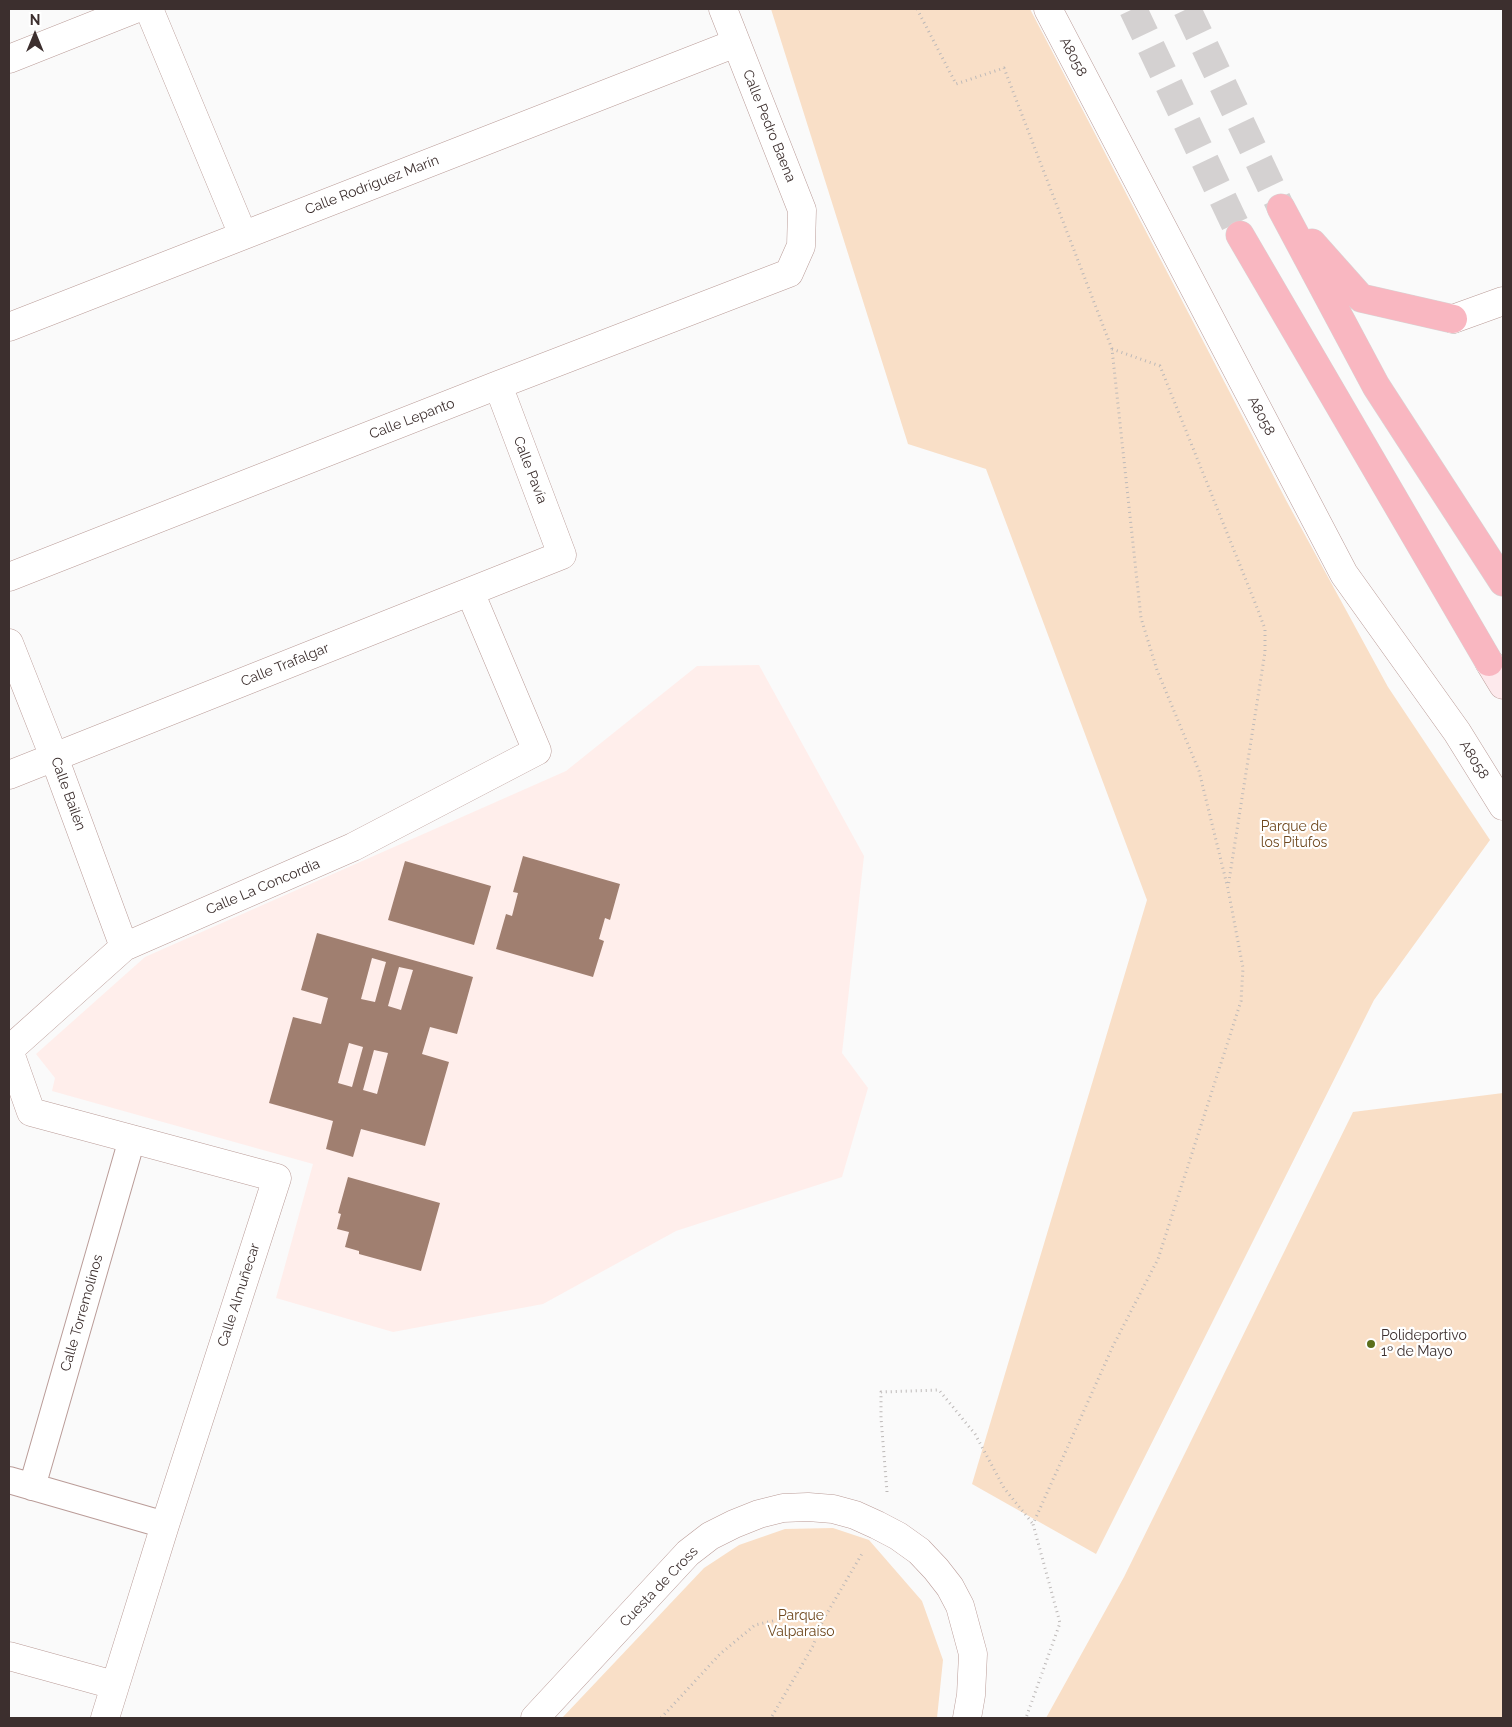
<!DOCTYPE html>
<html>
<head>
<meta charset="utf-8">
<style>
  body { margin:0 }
  #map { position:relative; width:1512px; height:1727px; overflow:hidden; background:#fafafa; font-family:Raleway,sans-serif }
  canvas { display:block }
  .frame { position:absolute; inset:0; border:10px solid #3c2f2e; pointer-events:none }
  .north { position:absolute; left:10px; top:10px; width:50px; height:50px; -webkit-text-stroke:4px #fff; paint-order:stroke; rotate:0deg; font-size:14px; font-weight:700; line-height:20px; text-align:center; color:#3c2f2e }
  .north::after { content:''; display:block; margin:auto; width:18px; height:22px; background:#3c2f2e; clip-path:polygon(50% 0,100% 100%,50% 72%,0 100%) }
</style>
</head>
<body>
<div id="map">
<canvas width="1512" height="1727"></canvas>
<div class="frame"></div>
<div class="north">N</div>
</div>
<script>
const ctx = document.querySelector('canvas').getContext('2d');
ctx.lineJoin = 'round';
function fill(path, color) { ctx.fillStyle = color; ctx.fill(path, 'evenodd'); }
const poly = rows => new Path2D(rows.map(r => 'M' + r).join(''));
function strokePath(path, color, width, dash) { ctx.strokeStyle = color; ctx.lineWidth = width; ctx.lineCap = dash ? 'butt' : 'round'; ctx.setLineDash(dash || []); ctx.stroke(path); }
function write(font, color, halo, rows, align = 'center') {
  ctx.font = font + ' Raleway,sans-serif'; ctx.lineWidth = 4.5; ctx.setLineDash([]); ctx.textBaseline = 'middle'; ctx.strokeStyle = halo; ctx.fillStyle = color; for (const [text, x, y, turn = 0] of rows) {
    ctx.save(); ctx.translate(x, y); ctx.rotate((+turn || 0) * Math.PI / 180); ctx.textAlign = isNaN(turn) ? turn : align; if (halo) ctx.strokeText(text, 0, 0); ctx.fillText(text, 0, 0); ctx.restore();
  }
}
fill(poly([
  [759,665,864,856,842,1053,868,1088,842,1177,676,1231,543,1304,393,1332,276,1298,313,1164,52,1091,55,1078,36,1054,145,957,566,771,697,666]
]), '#ffeeeb');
fill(poly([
  [771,9,1030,9,1287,502,1388,687,1490,840,1374,1000,1096,1554,972,1484,1147,900,986,469,908,444],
  [1503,1093,1503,1718,1046,1718,1124,1577,1353,1112],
  [833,1528,869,1540,922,1601,943,1660,937,1718,562,1718,704,1568,739,1545,785,1529]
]), '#f9dfc7');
fill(poly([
  [523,856,620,884,610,920,605,918,599,939,604,941,593,977,496,949,506,914,512,916,518,893,513,892],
  [405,861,491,886,474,945,388,920],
  [317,933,473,977,457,1034,430,1027,422,1054,449,1062,425,1146,361,1129,353,1157,326,1149,333,1121,269,1103,293,1017,321,1024,328,998,301,990],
  [372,958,386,962,375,1002,361,999],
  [399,967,413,970,401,1010,388,1006],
  [349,1043,363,1047,352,1087,338,1083],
  [374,1050,388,1053,377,1094,363,1090],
  [348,1177,440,1203,421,1271,359,1254,359,1251,345,1247,349,1232,337,1229,341,1214,338,1213]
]), '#a07f70');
strokePath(poly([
  [1133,9,1240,235],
  [1187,9,1281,208]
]), '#d4d1d1', 28, [28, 14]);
const pedestrian = poly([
  [9,1480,165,1525],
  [32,1487,132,1139]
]);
const minor = poly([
  [149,9,243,235],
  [1048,9,1344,574,1457,732,1503,806],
  [1453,319,1503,301],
  [9,327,736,43],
  [9,577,498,385,789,273,801,246,802,210,723,9],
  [9,643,54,757,124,947],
  [9,775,562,555,498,385],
  [9,1050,31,1112,277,1178,165,1525,105,1718],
  [9,1050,124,947,353,847,537,751,470,592],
  [9,1656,114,1685]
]);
const tertiary = poly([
  [9,59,135,9],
  [535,1718,688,1553,710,1536,734,1524,759,1514,783,1508,808,1507,833,1509,855,1515,877,1525,898,1536,919,1551,936,1569,950,1587,960,1606,973,1654,971,1695,967,1718]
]);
const secondary = poly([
  [1489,662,1503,685]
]);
const motorway = poly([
  [1281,208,1376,386,1503,582],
  [1240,235,1489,662],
  [1312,243,1361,298,1453,319]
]);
strokePath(pedestrian, '#ba9c98', 28);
strokePath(minor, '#ba9c98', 29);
strokePath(tertiary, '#ba9c98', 29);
strokePath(secondary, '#ba9c98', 29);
strokePath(motorway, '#d8d5d5', 29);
strokePath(poly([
  [917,9,956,84,1004,68,1112,349,1141,618,1157,670,1199,771,1228,889,1243,968,1241,1001,1158,1259,1113,1346,1033,1524,1060,1623,1026,1718],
  [1112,349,1160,366,1256,605,1265,629,1265,652,1228,887],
  [887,1492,881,1418,881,1392,939,1390,975,1434,1004,1488,1033,1524],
  [823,1620,863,1552],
  [661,1718,720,1654,755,1625,799,1615,823,1620,813,1646,771,1718]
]), '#bdb9b8', 3, [1, 4]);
strokePath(pedestrian, '#fff', 26);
strokePath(minor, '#fff', 28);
strokePath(tertiary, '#fff', 28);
strokePath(secondary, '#fde9ec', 28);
strokePath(motorway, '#f9b7c1', 28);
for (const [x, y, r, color] of [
  [1371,1344,5,"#5b6e1b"]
]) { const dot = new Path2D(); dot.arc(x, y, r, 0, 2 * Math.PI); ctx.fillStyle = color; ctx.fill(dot); strokePath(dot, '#fff', 2); }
write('14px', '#3c2f2e', '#fff', [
  ["A8058",1073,57,62],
  ["Calle Pedro Baena",769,126,68],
  ["Calle Rodríguez Marín",372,185,-21],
  ["A8058",1261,416,62],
  ["Calle Lepanto",412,419,-21],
  ["Calle Pavía",530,470,69],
  ["Calle Trafalgar",285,665,-22],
  ["A8058",1474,760,58],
  ["Calle Bailén",68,794,70],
  ["Calle La Concordia",263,887,-23],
  ["Calle Almuñecar",239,1295,-72],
  ["Calle Torremolinos",82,1313,-74],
  ["Cuesta de Cross",659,1587,-46]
]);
write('14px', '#6f481e', '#fff', [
  ["Parque de",1294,827],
  ["los Pitufos",1294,843],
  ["Parque",801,1616],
  ["Valparaíso",801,1632]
]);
write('14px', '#3c2f2e', '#fff', [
  ["Polideportivo",1381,1336],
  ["1º de Mayo",1381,1352]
], 'left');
</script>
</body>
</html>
